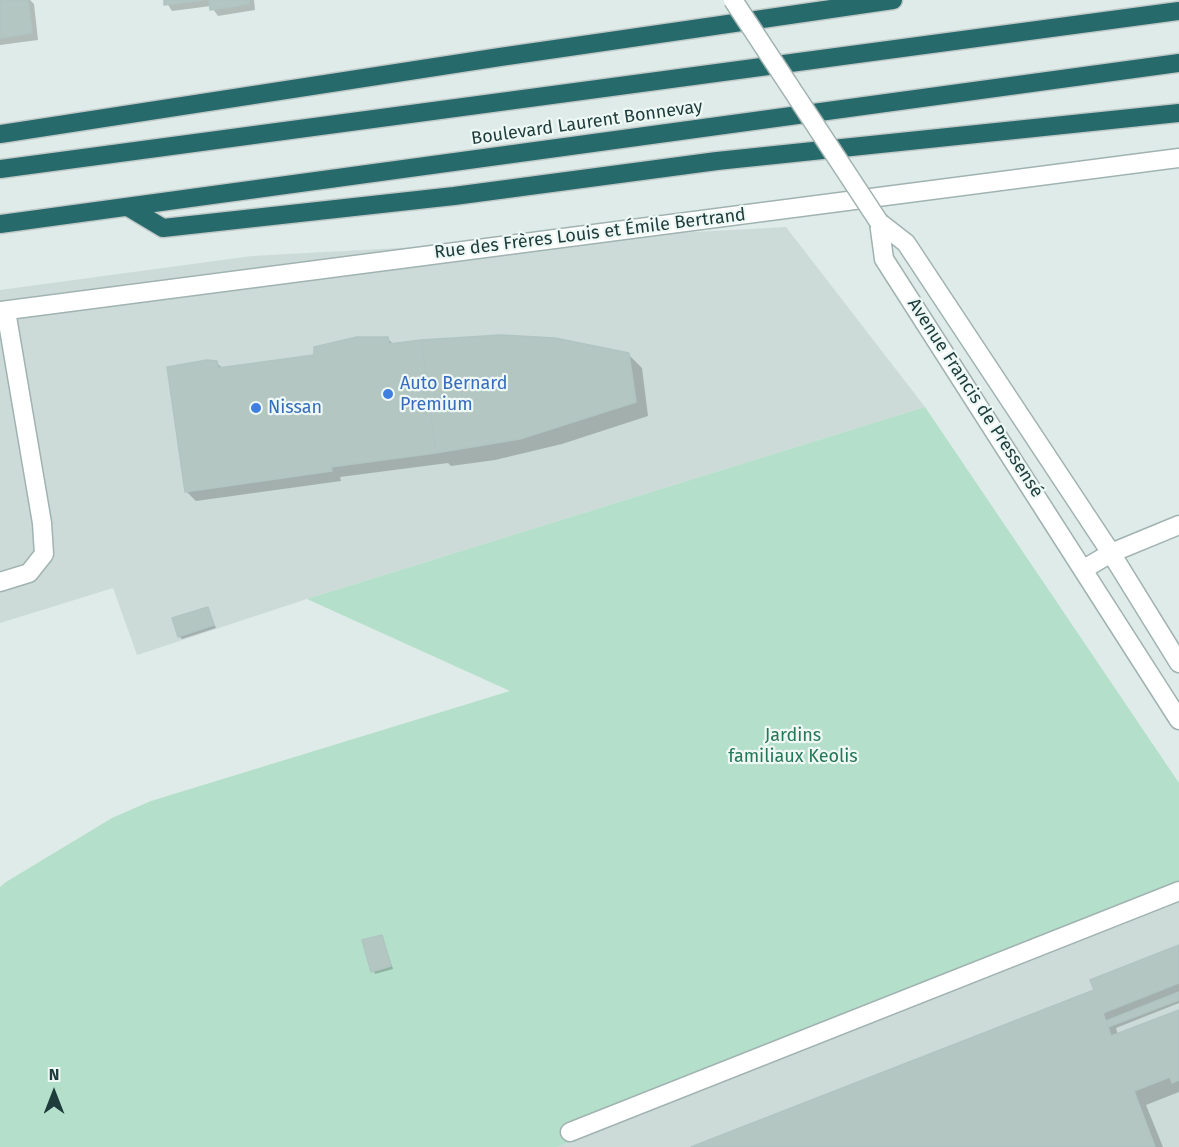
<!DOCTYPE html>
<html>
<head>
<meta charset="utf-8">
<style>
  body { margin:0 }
  #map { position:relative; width:1179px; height:1147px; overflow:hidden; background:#deebe8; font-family:"Fira Sans",sans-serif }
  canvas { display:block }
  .north { position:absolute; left:24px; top:1063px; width:60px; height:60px; -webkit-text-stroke:4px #eef8f5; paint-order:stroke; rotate:0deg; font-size:16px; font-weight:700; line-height:24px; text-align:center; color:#1d3c3b }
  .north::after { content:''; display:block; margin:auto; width:21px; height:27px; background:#1d3c3b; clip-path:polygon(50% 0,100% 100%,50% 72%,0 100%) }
</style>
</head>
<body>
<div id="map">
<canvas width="1179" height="1147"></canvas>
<div class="north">N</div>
</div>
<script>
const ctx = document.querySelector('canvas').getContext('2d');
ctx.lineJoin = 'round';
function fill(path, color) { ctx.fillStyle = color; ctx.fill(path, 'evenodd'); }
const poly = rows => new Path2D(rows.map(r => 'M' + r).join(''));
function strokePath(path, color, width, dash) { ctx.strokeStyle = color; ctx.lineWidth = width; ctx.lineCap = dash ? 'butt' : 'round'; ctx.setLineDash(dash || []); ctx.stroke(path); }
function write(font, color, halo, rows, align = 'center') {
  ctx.font = font + ' "Fira Sans",sans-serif'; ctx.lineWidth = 4.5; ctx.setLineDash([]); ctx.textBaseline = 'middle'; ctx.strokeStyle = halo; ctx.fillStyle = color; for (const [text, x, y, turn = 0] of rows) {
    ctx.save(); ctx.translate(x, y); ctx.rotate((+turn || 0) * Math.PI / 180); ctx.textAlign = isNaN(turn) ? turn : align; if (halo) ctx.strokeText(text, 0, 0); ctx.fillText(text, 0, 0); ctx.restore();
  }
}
fill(poly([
  [786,227,925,407,307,599,137,655,113,588,0,623,0,290,252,256],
  [1179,900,1179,1147,557,1147]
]), '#ccdbd8');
fill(poly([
  [925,407,1179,783,1179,900,557,1147,0,1147,0,887,6,882,112,818,151,801,510,691,307,599]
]), '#b4dfca');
fill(poly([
  [0,0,30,0,34,4,38,40,0,45],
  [165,0,254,0,255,10,218,16,211,6,172,11],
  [387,338,394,345,628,354,642,368,648,416,562,444,495,460,451,466,448,463,340,477,341,481,196,501,186,491,216,362,223,369,316,356],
  [207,608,216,628,182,639,179,636],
  [382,936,393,969,375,974,364,941],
  [1179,947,1179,1003,1116,1028,1118,1035,1179,1012,1179,1092,1146,1105,1163,1147,695,1147,1096,991]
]), '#0003');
const building = poly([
  [0,0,28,0,32,33,0,38,0,0],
  [164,0,203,0,164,5,164,0],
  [209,0,249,0,249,4,210,10,209,0],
  [501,335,555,338,629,353,636,402,520,439,436,453,421,340,501,335],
  [357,337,388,337,389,344,421,340,436,453,331,467,332,471,185,492,167,367,207,360,217,361,218,368,314,355,314,347,357,337],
  [208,607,214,625,178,637,172,618,208,607],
  [382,935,391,966,371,972,362,940,382,935],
  [1179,945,1179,983,1103,1013,1111,1036,1179,1010,1179,1080,1172,1083,1170,1077,1134,1091,1155,1147,691,1147,1094,990,1090,980,1179,945],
  [1179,992,1179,1000,1108,1027,1106,1021,1179,992]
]);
fill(building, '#b3c6c2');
strokePath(building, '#b0c5c1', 1.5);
const minor = poly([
  [879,222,884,259,1179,720],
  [879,222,906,243,1111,553,1179,663],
  [0,311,1179,158],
  [1084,569,1111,553,1179,525],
  [0,582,29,573,44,554,42,523,6,311],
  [570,1132,1179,891]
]);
const highway = poly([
  [0,134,500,57,893,0],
  [0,169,1179,11],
  [128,207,163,228,454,196,717,161,1179,113],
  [0,224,1179,63]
]);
strokePath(minor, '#a0b3b1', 21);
strokePath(highway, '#c0c8c8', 21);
strokePath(minor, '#fff', 18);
strokePath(highway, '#266a6b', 18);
const minorBridge = poly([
  [733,0,879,222]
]);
strokePath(minorBridge, '#a0b3b1', 21, []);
strokePath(minorBridge, '#fff', 18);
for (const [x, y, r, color] of [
  [388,394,6,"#3f7fe0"],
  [256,408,6,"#3f7fe0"]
]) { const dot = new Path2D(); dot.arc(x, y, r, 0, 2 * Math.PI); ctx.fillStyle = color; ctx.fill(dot); strokePath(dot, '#eef8f5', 2); }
write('18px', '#1d3c3b', '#eef8f5', [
  ["Boulevard Laurent Bonnevay",587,123,-8],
  ["Rue des Frères Louis et Émile Bertrand",590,234,-7],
  ["Avenue Francis de Pressensé",975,398,57]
]);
write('18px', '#366cbe', '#eef8f5', [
  ["Auto Bernard",400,384],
  ["Premium",400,405],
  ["Nissan",268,408]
], 'left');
write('18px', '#247757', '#eef8f5', [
  ["Jardins",793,736],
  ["familiaux Keolis",793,757]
]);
</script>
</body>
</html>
